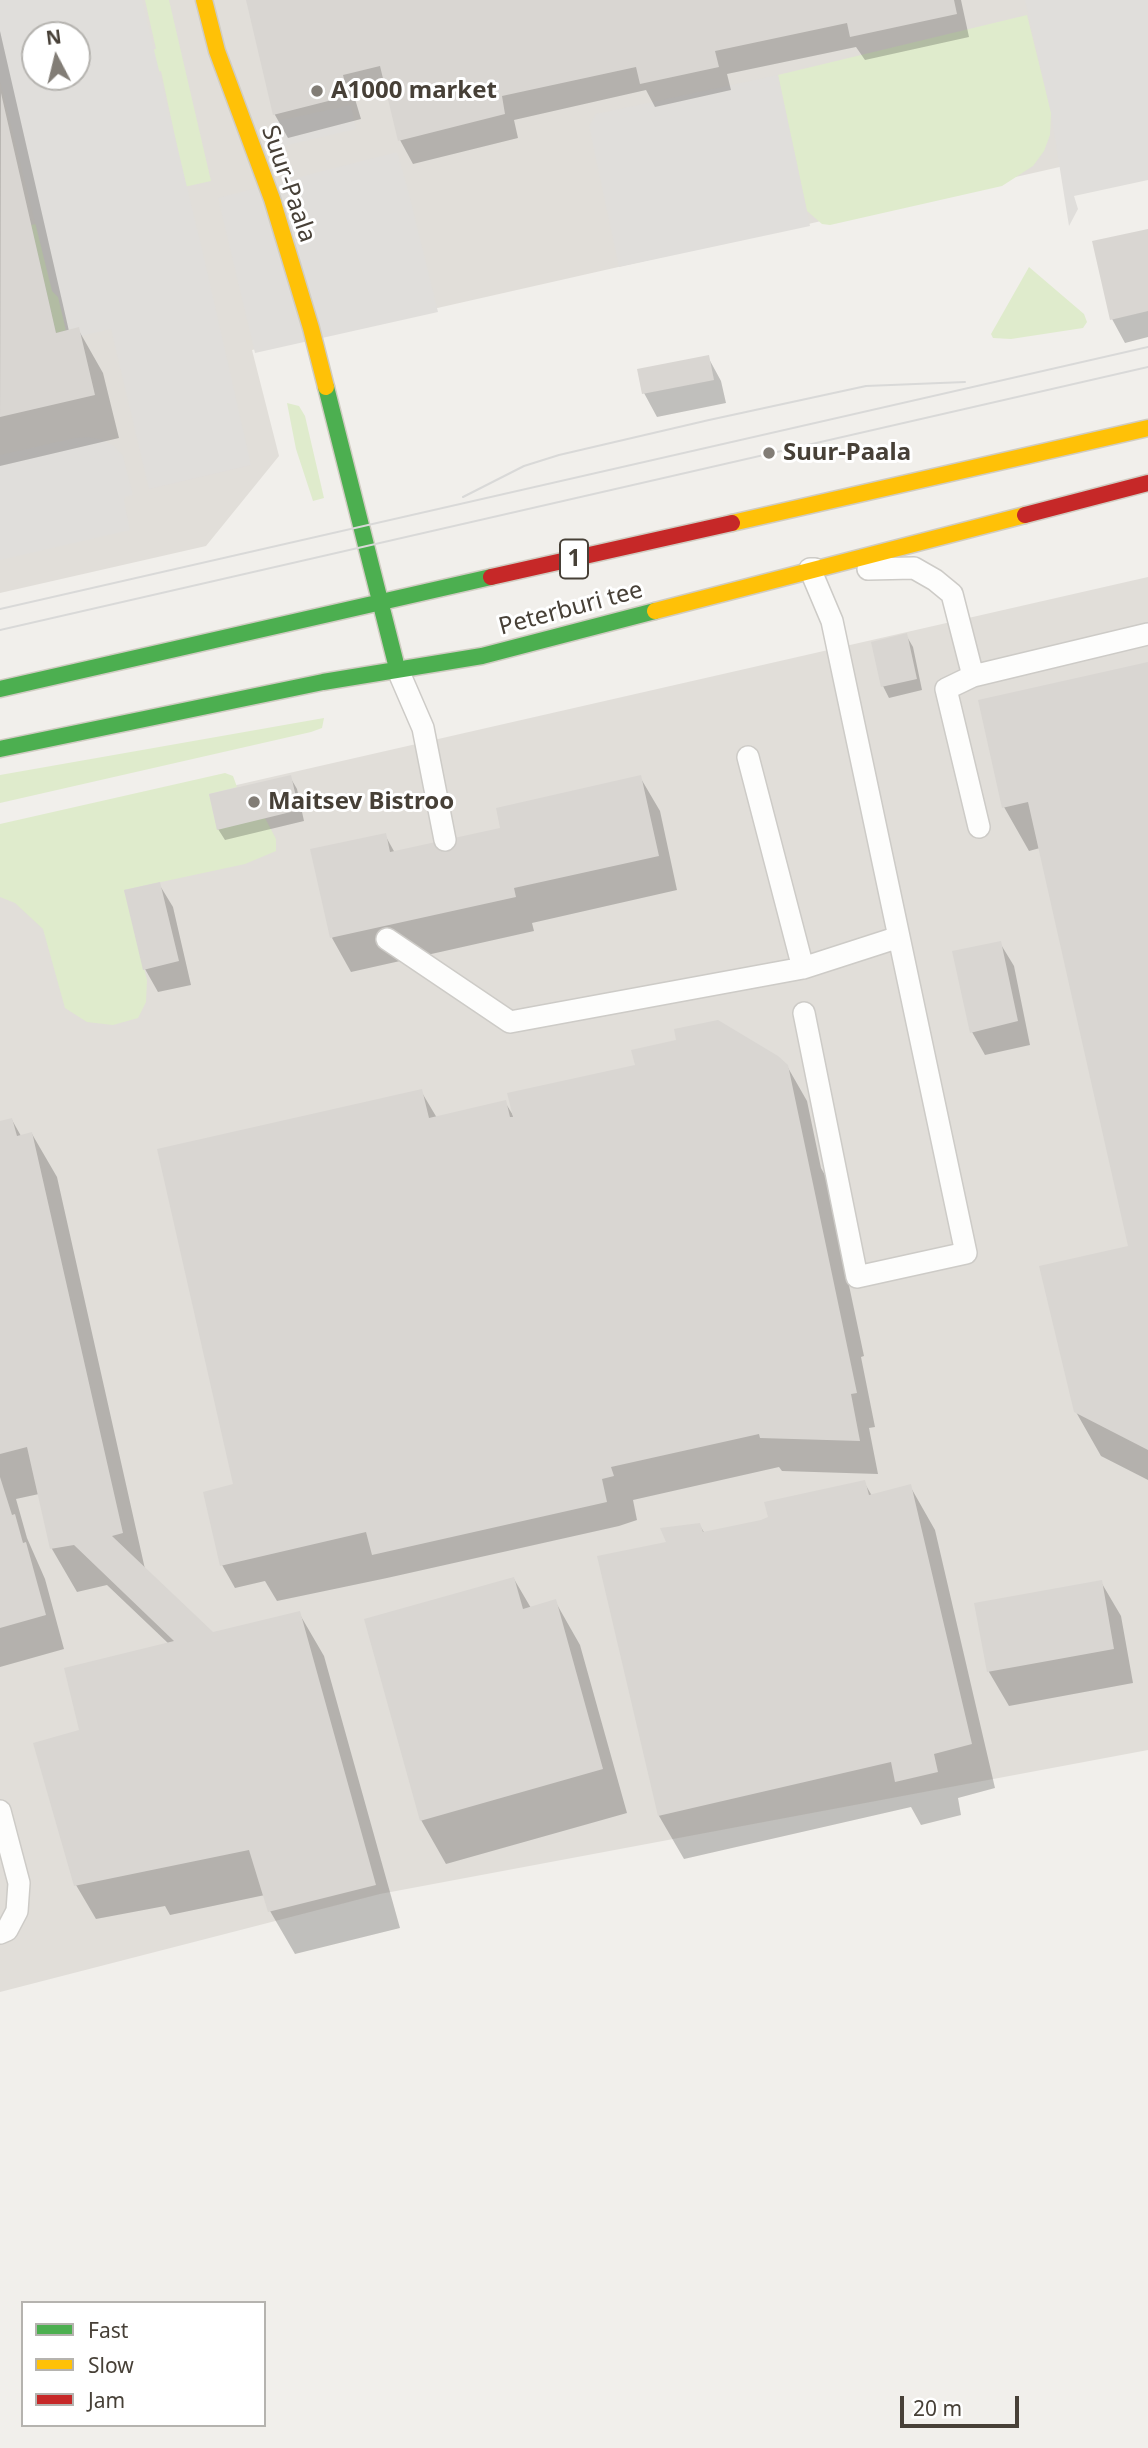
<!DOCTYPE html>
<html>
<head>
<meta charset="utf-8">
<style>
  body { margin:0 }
  #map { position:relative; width:1148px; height:2448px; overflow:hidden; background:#f1efeb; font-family:"Noto Sans",sans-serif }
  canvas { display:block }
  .legend { position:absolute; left:21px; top:2301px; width:245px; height:126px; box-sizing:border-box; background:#fff; border:2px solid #b5b3af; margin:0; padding:9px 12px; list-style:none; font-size:21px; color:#474037 }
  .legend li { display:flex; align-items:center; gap:14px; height:35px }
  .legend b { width:35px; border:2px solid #b5b3af }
  .north { position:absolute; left:21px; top:21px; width:70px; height:70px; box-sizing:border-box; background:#fff; border:2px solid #b5b3af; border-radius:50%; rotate:353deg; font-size:19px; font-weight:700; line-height:28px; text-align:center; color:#474037 }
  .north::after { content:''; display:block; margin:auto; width:24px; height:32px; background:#827d76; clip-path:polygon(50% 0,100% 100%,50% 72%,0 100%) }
  .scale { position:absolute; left:900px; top:2396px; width:119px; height:32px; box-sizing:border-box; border:4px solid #474037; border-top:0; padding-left:9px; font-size:21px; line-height:24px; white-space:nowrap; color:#474037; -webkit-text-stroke:5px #fff; paint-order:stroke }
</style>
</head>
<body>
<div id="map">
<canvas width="1148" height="2448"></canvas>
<ul class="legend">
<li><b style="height:9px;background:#4caf50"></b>Fast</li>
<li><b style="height:9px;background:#ffc107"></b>Slow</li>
<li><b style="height:9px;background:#c62828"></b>Jam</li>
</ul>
<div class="north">N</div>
<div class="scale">20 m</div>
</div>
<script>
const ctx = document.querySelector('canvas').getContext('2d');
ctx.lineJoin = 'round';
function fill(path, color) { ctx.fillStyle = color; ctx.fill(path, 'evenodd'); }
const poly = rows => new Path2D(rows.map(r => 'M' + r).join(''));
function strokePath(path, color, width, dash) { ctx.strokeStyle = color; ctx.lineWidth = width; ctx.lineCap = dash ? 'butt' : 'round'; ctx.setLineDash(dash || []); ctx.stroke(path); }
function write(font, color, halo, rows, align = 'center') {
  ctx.font = font + ' "Noto Sans",sans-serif'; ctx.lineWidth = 6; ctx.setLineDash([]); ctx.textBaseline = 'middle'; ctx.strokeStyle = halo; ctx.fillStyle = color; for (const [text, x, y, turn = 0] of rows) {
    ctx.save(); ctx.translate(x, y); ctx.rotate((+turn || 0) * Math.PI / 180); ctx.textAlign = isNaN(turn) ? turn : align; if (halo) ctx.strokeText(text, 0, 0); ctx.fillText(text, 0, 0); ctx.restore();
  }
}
fill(poly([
  [0,0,1148,0,1148,147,252,350,279,456,206,546,0,593],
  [35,35,77,35,77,77,35,77],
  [1148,577,1148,1750,380,1894,0,1992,0,839]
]), '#e1ded9');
fill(poly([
  [145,0,169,0,211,181,166,191,181,165,161,71,137,77,132,54,156,49],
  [1027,15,1051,112,1050,135,1044,151,1033,166,1002,186,830,225,822,224,807,211,778,75],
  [61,219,79,327,56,333,31,225],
  [1029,267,1084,314,1087,322,1083,328,1011,339,993,338,991,334],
  [287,403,299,406,305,416,324,498,313,501,296,449],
  [324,718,322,728,311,732,0,803,0,775],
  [225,773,233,776,237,787,209,794,217,829,265,818,276,839,276,851,245,864,124,890,147,980,146,1002,138,1018,113,1025,87,1022,65,1008,43,929,15,903,0,897,0,824]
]), '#dfebcc');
fill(poly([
  [0,0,142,0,205,262,251,465,149,489,111,329,68,339,58,297,52,291,0,81],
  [35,35,77,35,77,77,35,77],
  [1025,0,1148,0,1148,180,1074,196,1078,209,1069,226,1051,113],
  [778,75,810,226,619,267,589,126,596,114],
  [351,105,356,129,279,147,273,122],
  [397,152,409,194,438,312,255,353,218,198],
  [89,437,103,440,114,446,123,456,133,495,125,497,124,501,130,530,0,560,0,455,75,438]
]), '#e0dedb');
fill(poly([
  [247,0,961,0,969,37,865,60,856,47,727,74,731,90,655,107,646,90,514,120,518,138,413,164,400,140,387,90,355,99,361,119,288,138,275,115],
  [0,31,69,331,78,329,103,373,119,438,0,466],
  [1148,231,1148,337,1125,343,1112,319],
  [708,357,721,381,726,403,657,417,644,393],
  [906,635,913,647,922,690,889,698,883,686],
  [1148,664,1148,1480,1101,1456,1076,1412,1130,1247,1040,848,1029,851,1004,807],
  [290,777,297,789,304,821,225,840,218,829],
  [640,777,660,811,677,890,532,923,534,931,351,972,332,938,385,835,395,853,502,829],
  [159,884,173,907,191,985,158,992,145,969],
  [1000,943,1014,966,1030,1045,985,1055,972,1032],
  [787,1066,807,1101,821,1168,826,1177,864,1356,861,1357,875,1427,869,1428,878,1474,782,1471,779,1467,633,1500,637,1520,619,1526,387,1578,277,1601,265,1581,235,1588,222,1565,236,1486,421,1091,437,1118,505,1102,514,1117],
  [12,1120,21,1136,32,1134,57,1177,145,1569,212,1633,299,1613,324,1656,400,1928,295,1954,270,1911,265,1895,170,1915,165,1906,96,1919,76,1885,81,1731,169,1644,107,1585,77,1592,52,1549,39,1494,16,1499,27,1538,45,1579,64,1649,0,1667,0,1122],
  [864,1482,872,1496,910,1486,935,1530,995,1788,958,1798,961,1815,921,1825,911,1807,684,1859,659,1816,668,1543,699,1524,705,1534,762,1522],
  [514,1579,531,1608,555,1601,580,1645,627,1813,446,1864,421,1820],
  [1101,1582,1121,1616,1133,1683,1009,1706,989,1672,976,1604]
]), '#0003');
fill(poly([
  [246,0,954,0,957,14,850,37,847,23,715,51,719,67,640,84,636,67,502,96,505,114,398,141,380,66,343,75,348,96,273,115],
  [1,93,56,333,79,327,95,395,0,417],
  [1148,229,1148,311,1110,320,1092,241],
  [709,355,714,380,642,394,637,369],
  [907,633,917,679,881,687,871,642],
  [1148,662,1148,1450,1074,1412,1039,1266,1128,1246,1028,802,1002,808,978,700],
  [291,775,299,810,217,830,209,794],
  [641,775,659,856,514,888,516,897,330,938,310,849,386,833,390,852,500,828,496,808],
  [160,882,179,961,143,970,124,890],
  [1001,941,1018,1021,970,1033,952,951],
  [718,1020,778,1056,788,1065,857,1393,851,1394,860,1441,760,1438,759,1434,611,1467,614,1476,602,1479,607,1502,372,1555,366,1532,220,1566,203,1492,233,1484,157,1149,422,1089,429,1118,506,1100,510,1117,513,1117,507,1093,635,1065,631,1050,676,1040,674,1029],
  [12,1118,17,1136,32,1132,123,1533,112,1536,213,1632,300,1611,376,1885,268,1912,249,1850,74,1886,33,1743,79,1730,64,1668,174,1641,74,1545,50,1549,27,1447,0,1454,0,1121],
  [0,1477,12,1515,15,1514,23,1543,26,1542,46,1615,0,1628],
  [865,1480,869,1495,911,1484,972,1744,934,1754,938,1772,895,1782,891,1762,658,1816,597,1556,666,1542,660,1528,700,1523,703,1532,761,1520,768,1517,764,1502],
  [514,1577,523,1609,556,1599,603,1769,420,1821,364,1619],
  [1102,1580,1114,1649,987,1672,974,1603]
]), '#d9d6d2');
const lane = poly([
  [868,569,914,568,935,580,952,594,973,676],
  [397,668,423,728,445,840],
  [748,757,803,968],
  [979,827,946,689,973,676,1148,634],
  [387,939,510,1022,803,968,899,937],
  [804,1013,857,1277,966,1253,832,621,810,569,815,569],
  [0,1811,19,1883,17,1911,7,1930,0,1933]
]);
const fast = poly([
  [326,387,397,668],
  [0,689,491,577],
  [0,749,323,682,482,656,655,611]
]);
const slow = poly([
  [204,0,217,51,272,199,311,328,326,387],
  [732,523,1148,428],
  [655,611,1025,515]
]);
const jam = poly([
  [1025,515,1148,483],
  [491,577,732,523]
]);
strokePath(lane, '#cdcbc7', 24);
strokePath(fast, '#d0ccc2', 19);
strokePath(slow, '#d0ccc2', 19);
strokePath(jam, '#d0ccc2', 19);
strokePath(lane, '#fdfdfc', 21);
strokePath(fast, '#4caf50', 16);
strokePath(slow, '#ffc107', 16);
strokePath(jam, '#c62828', 16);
strokePath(poly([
  [463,497,524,466,559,455,709,420,866,386,965,382],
  [0,609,1148,347],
  [0,630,1148,367]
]), '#d9d9d8', 2);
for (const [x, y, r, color] of [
  [317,91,7,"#827d76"],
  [769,453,7,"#827d76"],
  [254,802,7,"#827d76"]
]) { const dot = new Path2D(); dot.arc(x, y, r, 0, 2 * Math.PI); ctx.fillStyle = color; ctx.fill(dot); strokePath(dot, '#fff', 2.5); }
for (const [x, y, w] of [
  [574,559,28]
]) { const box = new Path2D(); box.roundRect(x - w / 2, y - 19.5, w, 39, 5); ctx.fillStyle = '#fff'; ctx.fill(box); strokePath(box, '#474037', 2); }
write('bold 23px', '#474037', null, [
  ["1",574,559]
]);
write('bold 24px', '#474037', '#fff', [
  ["A1000 market",331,91],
  ["Suur-Paala",783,453],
  ["Maitsev Bistroo",268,802]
], 'left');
write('24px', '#474037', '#fff', [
  ["Suur-Paala",288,184,71],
  ["Peterburi tee",571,609,-15]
]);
</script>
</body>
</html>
